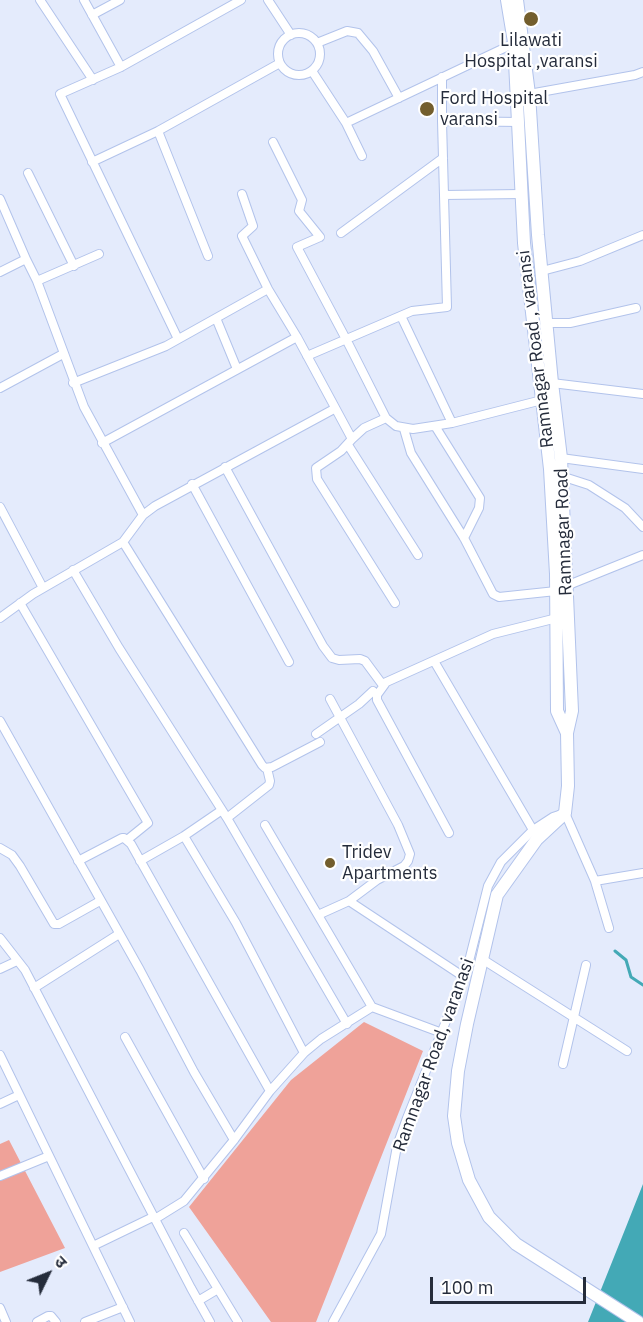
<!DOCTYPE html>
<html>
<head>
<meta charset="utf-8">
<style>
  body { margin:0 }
  #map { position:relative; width:643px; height:1322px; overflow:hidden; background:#e4ebfc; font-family:"IBM Plex Sans","Noto Sans Devanagari",sans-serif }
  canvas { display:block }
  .north { position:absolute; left:18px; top:1244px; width:60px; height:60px; -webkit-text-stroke:4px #fff; paint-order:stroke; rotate:47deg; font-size:16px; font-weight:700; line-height:24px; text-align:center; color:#252c3b }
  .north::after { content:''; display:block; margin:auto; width:21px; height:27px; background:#252c3b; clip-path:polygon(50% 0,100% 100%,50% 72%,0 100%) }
  .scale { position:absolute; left:430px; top:1277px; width:156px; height:27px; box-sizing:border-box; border:3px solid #252c3b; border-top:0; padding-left:8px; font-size:18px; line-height:21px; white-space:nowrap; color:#252c3b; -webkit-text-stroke:4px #fff; paint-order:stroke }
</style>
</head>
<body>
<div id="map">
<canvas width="643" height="1322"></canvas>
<div class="north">उ</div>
<div class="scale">100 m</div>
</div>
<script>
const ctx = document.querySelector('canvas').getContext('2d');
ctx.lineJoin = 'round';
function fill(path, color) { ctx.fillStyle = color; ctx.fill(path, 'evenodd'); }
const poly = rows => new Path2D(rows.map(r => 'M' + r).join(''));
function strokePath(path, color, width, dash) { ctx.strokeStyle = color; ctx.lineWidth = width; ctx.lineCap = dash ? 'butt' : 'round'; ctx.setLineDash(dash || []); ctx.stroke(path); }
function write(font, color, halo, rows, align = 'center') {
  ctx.font = font + ' "IBM Plex Sans",sans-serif'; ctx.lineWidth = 4.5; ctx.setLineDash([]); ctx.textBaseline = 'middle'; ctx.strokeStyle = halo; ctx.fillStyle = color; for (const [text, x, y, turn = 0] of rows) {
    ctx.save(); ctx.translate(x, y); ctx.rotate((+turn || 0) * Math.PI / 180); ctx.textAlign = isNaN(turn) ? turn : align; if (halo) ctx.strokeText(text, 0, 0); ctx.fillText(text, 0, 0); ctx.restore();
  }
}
fill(poly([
  [364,1022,423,1051,316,1322,271,1322,189,1207,291,1080],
  [9,1140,65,1248,0,1272,0,1144]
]), '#efa299');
fill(poly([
  [643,1184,643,1322,588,1322,626,1227]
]), '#43a9b6');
strokePath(poly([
  [615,951,626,960,631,977,643,985]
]), '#43a9b6', 3);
const street = poly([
  [40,0,93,80],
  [84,0,121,67],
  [268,0,291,35],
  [92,15,120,0],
  '278 54a21 21 0 1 1 42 0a21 21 0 1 1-42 0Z',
  [317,43,347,31,358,33,373,51,399,98],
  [312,71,346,123,362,156],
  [442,77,442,121],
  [529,94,635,75,643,72],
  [346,123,519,41],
  [158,131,208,256],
  [273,142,302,200,299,211,320,237,297,247,347,341,386,418,364,428,352,439],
  [92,162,158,131,280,63],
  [28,173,74,266],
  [242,194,253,226,242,236,268,289,297,337,352,439,341,451,316,468,317,479,395,603],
  [444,195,522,194],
  [0,199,26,259],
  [341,233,443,158],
  [542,271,580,261,643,235],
  [0,272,26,259,37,281,84,407,143,515],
  [37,281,99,254],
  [401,316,452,423],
  [216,318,237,369],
  [546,323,570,323,636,308],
  [178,339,60,94,121,67,241,0],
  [307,356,412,311,447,307,442,121,519,122],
  [73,383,166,346,268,289],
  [552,383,643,394],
  [0,388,63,354],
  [386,418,396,426,413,429,452,423,542,400],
  [435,426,480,498,479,508,464,538],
  [404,429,411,453,464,538,493,594,499,597,556,591],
  [102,443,297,337],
  [348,445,418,555],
  [561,458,643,469],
  [225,467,323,646,332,658,339,660,360,659,365,661,382,684,493,634,557,618],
  [561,476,589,485,625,508,643,527],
  [192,484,289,662],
  [0,507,43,588],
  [123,542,262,765,265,768,272,767,320,742],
  [73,570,119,648,227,818,347,1024],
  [566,586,643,555],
  [20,603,148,823,127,840],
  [0,618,33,594,123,542,143,515,155,506,334,409],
  [434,661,533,830],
  [385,684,377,695,377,700,449,833],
  [330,699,398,825,410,854,408,861,404,866,377,880,349,901],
  [0,721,140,970,194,1072,234,1140],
  [316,734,359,704,373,691],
  [222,810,184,836,236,923,304,1053],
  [227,818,269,785,270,781,267,768],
  [265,825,372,1007,442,1033],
  [0,848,12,855,20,866,54,924,59,924,100,901],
  [78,861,122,838,124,838,131,844,270,1091],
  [140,861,184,836],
  [595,881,643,873],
  [318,915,349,901,464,977],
  [0,938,25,970,191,1288,210,1322],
  [482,959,627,1051],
  [0,969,17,961],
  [34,988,119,934],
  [125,1037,204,1179],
  [0,1055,130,1322],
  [563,1064,586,965],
  [0,1104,19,1095],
  [0,1176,49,1156],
  [155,1219,184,1201,234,1140,270,1091,304,1053,321,1039,372,1007],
  [184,1233,238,1322],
  [93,1246,153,1217],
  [198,1301,218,1289],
  [0,1308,6,1322],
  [37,1322,48,1316,51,1316,56,1322],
  [85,1322,123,1307],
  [333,1322,381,1234,397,1146,407,1118,467,969,488,886,501,862,533,830,553,817,565,813,595,881,609,928]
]);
const secondary = poly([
  [507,0,514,42,524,243,550,469,556,574,557,711,567,733],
  [517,0,529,94,538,235,552,383,561,458,572,711,567,733,568,786,565,813,537,839,497,895,467,1024,458,1071,454,1116,458,1143,469,1180,489,1217,516,1244,638,1322]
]);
strokePath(street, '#b2c3eb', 10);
strokePath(secondary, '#b2c3eb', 14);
strokePath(street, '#fff', 8);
strokePath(secondary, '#fff', 12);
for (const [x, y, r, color] of [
  [531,19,8,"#735e2d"],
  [427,109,8,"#735e2d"],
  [330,863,6,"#735e2d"]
]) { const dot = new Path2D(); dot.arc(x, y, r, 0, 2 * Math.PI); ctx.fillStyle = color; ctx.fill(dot); strokePath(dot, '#fff', 2); }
write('18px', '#252c3b', '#fff', [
  ["Lilawati",531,41,"center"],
  ["Hospital ,varansi",531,62,"center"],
  ["Ford Hospital",440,99],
  ["varansi",440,120],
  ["Tridev",342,853],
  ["Apartments",342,874]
], 'left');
write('18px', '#252c3b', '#fff', [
  ["Ramnagar Road , varansi",536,349,-97],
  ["Ramnagar Road",564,532,-92],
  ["Ramnagar Road, varanasi",434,1055,-70]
]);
</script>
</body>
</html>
